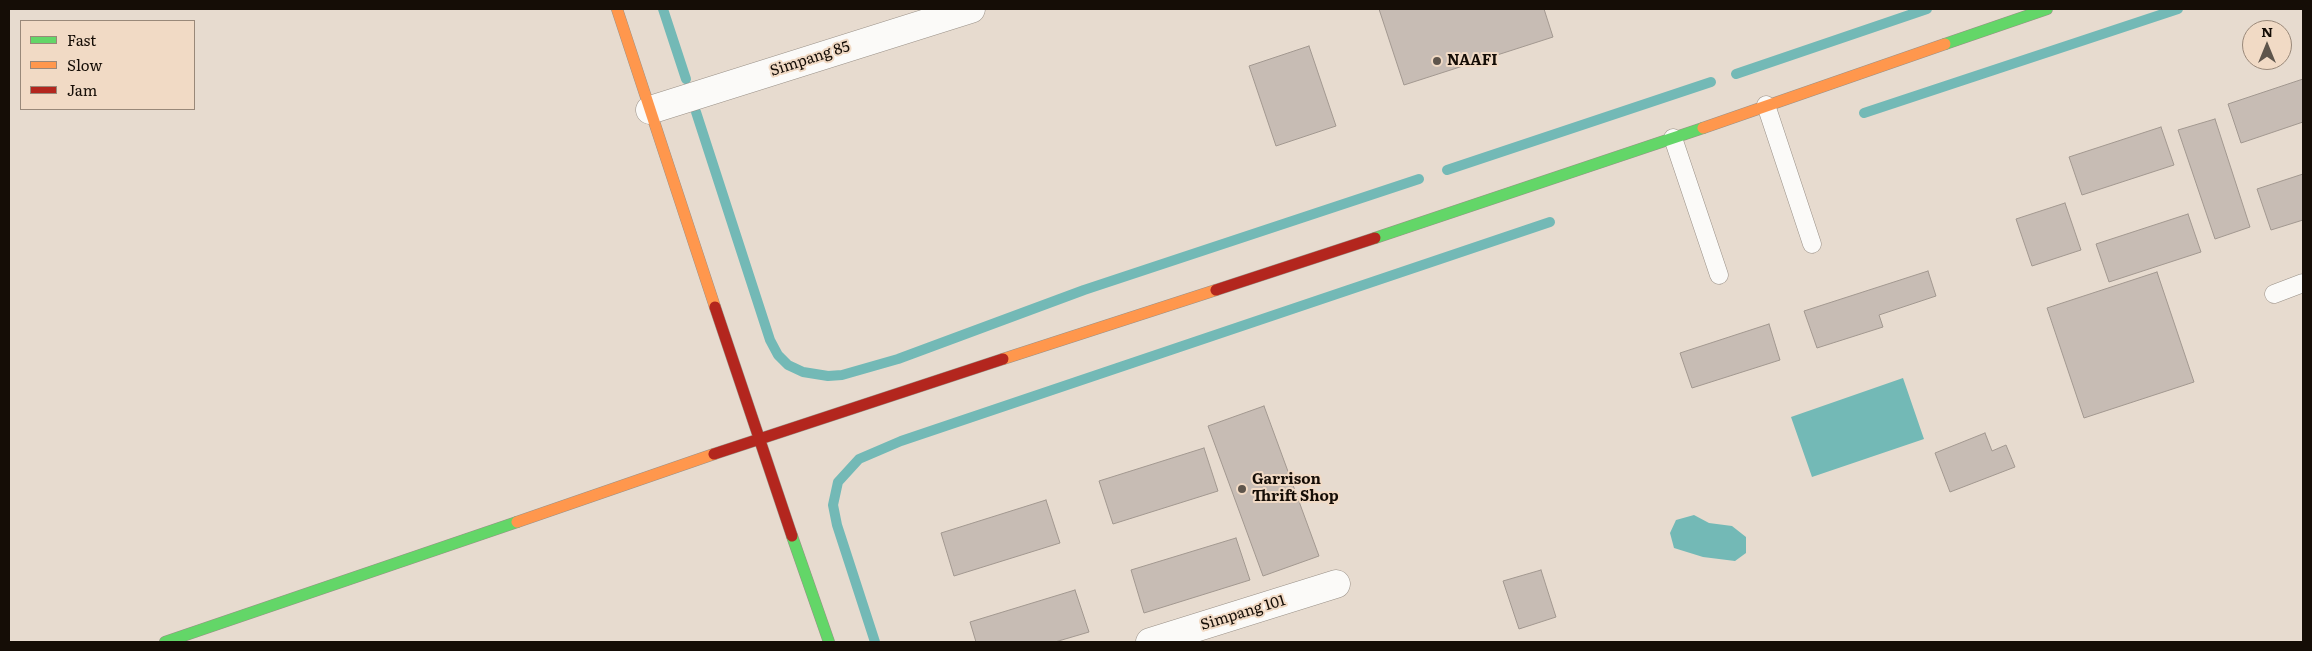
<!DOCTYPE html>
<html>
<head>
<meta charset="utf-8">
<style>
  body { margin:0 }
  #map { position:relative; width:2312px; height:651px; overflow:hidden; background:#e7dbcf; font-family:Literata,serif }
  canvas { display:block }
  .frame { position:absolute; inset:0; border:10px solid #150d06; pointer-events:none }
  .legend { position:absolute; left:20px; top:20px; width:175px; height:90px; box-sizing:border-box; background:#f1dac5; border:1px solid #998879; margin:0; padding:6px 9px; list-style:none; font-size:15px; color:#150d06 }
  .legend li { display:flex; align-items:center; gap:10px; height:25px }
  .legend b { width:25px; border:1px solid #998879 }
  .north { position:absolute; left:2242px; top:20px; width:50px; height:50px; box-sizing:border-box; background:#f1dac5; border:1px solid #998879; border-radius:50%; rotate:0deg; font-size:14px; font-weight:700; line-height:20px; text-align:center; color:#150d06 }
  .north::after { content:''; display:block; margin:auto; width:18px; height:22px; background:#5e554c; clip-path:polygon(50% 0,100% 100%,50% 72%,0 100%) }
</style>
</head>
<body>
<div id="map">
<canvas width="2312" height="651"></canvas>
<div class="frame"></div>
<ul class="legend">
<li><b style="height:6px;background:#63d668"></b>Fast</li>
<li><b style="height:6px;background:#ff974d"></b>Slow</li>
<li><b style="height:6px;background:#b3261e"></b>Jam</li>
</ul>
<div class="north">N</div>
</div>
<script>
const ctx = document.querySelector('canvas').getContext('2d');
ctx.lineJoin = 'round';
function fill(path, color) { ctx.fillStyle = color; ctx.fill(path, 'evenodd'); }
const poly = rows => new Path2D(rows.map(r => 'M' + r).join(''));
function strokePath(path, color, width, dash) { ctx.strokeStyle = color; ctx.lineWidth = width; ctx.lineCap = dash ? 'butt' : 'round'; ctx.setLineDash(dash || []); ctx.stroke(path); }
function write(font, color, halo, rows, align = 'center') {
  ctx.font = font + ' Literata,serif'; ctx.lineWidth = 4; ctx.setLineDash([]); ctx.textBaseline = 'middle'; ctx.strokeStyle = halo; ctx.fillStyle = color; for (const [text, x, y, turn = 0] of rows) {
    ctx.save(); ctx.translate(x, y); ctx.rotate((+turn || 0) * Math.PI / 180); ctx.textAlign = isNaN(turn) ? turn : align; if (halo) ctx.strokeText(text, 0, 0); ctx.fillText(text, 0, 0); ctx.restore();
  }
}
fill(poly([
  [1903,378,1924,439,1812,477,1791,417],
  [1694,515,1709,523,1732,526,1746,537,1746,553,1735,561,1703,557,1674,548,1670,533,1676,520]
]), '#73b9b6');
strokePath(poly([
  [663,9,686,79],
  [1736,74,1927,9],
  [696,112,770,340,778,355,788,365,803,372,828,376,842,375,898,359,1084,290,1419,179],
  [1864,113,2178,9],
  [1447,170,1711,82],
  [875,642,837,525,833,505,838,482,859,459,901,441,1550,222]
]), '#73b9b6', 10);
const building = poly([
  [1379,9,1544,9,1553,37,1404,85,1379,9],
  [1309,46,1336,126,1276,146,1249,66,1309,46],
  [2303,79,2303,122,2241,143,2228,104,2303,79],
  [2215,119,2250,227,2215,239,2178,130,2215,119],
  [2161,127,2174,165,2082,195,2069,157,2161,127],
  [2303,174,2303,220,2271,230,2257,189,2303,174],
  [2065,203,2081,250,2032,266,2016,219,2065,203],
  [2188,214,2201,252,2109,282,2096,244,2188,214],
  [1928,271,1936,296,1879,315,1883,327,1817,348,1804,311,1928,271],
  [2157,272,2194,382,2084,418,2047,308,2157,272],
  [1769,324,1780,360,1692,388,1680,353,1769,324],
  [1264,406,1319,556,1263,576,1208,426,1264,406],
  [1985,433,1992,451,2006,445,2015,467,1950,492,1935,453,1985,433],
  [1204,448,1218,491,1113,524,1099,481,1204,448],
  [1046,500,1060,543,954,576,941,533,1046,500],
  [1236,538,1250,580,1144,613,1131,570,1236,538],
  [1541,570,1556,617,1519,629,1503,581,1541,570],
  [1075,590,1089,632,1055,642,976,642,970,622,1075,590]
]);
fill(building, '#c7bcb4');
strokePath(building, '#a29890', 1);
const lane = poly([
  [1766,105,1812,244],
  [1673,138,1719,275],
  [2274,294,2303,283]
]);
const street = poly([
  [650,110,971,9],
  [1150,642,1336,584]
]);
const fast = poly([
  [1945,44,2047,9],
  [1375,238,1703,128],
  [792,536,829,642],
  [165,642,517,522]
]);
const slow = poly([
  [617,9,715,307],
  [1703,128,1945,44],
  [1003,359,1216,290],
  [517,522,714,454]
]);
const jam = poly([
  [1216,290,1375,238],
  [715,307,792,536],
  [714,454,1003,359]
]);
strokePath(lane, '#999087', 19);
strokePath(street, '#999087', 29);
strokePath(fast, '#999087', 12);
strokePath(slow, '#999087', 12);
strokePath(jam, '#999087', 12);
strokePath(lane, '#fbfaf8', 18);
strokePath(street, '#fbfaf8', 28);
strokePath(fast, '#63d668', 11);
strokePath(slow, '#ff974d', 11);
strokePath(jam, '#b3261e', 11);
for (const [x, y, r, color] of [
  [1437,61,5,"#5e554c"],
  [1242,489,5,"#5e554c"]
]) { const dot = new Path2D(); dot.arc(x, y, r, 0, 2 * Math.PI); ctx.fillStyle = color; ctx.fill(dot); strokePath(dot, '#f1dac5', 2); }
write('15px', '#150d06', '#f1dac5', [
  ["Simpang 85",810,59,-18],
  ["Simpang 101",1243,613,-17]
]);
write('bold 15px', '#150d06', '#f1dac5', [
  ["NAAFI",1447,61],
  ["Garrison",1252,480],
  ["Thrift Shop",1252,497]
], 'left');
</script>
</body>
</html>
